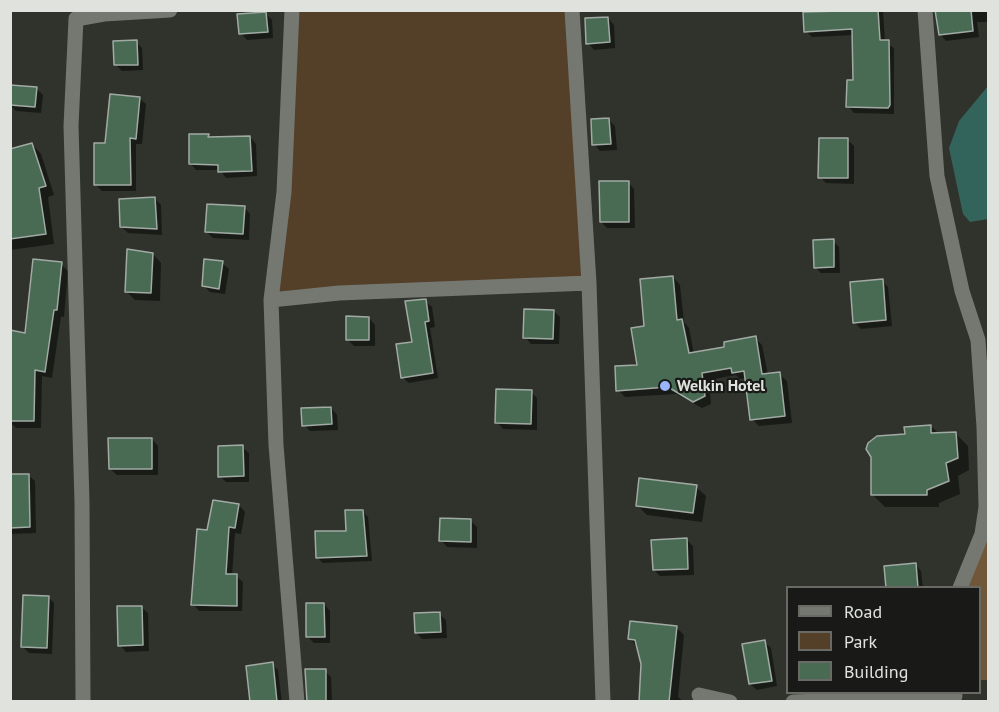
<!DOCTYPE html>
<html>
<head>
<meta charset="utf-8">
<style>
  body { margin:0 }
  #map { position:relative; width:999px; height:712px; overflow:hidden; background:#30332c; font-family:"PT Sans",sans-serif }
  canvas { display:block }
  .frame { position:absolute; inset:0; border:12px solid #e0e2dd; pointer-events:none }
  .legend { position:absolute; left:786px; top:586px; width:195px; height:108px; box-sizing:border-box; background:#191a17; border:2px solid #696a66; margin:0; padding:8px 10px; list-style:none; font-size:18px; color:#e0e2dd }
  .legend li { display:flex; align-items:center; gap:12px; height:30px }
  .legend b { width:30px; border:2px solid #696a66 }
</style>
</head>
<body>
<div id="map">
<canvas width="999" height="712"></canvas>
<div class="frame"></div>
<ul class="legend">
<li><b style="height:8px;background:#757870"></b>Road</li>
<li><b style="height:16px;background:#543f29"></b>Park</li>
<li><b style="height:16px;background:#496b54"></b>Building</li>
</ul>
</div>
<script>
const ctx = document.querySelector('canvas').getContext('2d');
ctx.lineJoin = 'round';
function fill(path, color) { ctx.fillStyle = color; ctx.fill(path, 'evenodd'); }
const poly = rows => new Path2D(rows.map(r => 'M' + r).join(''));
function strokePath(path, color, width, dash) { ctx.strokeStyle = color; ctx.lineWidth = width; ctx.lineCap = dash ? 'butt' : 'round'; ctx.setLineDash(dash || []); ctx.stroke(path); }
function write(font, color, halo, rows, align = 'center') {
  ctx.font = font + ' "PT Sans",sans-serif'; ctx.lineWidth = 4.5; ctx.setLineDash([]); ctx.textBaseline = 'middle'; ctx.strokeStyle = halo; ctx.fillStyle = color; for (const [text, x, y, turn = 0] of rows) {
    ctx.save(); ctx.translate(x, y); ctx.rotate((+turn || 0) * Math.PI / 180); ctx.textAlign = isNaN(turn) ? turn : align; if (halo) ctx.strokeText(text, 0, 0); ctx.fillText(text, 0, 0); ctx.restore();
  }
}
fill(poly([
  [292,11,572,11,589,283,271,300]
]), '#543f29');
fill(poly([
  [988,426,988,680,980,680,980,588,960,588,982,534]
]), '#71573a');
fill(poly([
  [988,86,988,219,970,222,963,214,949,148,959,121]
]), '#33645c');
fill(poly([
  [883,10,885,42,894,48,894,114,854,113,848,106,855,81,854,35,812,37,806,31,805,13],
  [936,10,988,10,988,22,977,22,979,37,946,41,940,34],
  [265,13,272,20,273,38,247,40,241,33],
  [608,18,614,25,615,48,594,50,588,43],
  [136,42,142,48,143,70,122,71,116,65],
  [37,89,43,95,41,113,16,111,10,105],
  [139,98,146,104,142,144,136,144,136,191,102,191,96,185,106,144],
  [609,120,615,126,617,150,600,151,594,144],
  [208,136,211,139,250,137,256,144,257,176,226,178,220,170,196,170,190,163],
  [848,140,854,146,854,184,826,183,820,177],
  [32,144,41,154,54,195,48,197,54,244,10,250,10,209],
  [628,182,634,189,635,228,607,228,601,222],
  [155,199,161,205,162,235,128,233,122,227],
  [244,207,250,214,249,240,213,238,207,232],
  [833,241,839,247,840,273,821,273,815,267],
  [153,254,161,263,160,301,135,300,126,291],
  [222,263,229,269,225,294,210,292,204,286],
  [61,264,68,271,64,317,61,316,52,378,42,376,41,428,16,428,10,422,10,332,27,334],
  [673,277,680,285,684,322,689,328,694,354,726,348,755,338,762,345,768,375,779,374,787,381,792,423,759,426,752,419,747,378,740,379,736,375,709,380,711,404,702,408,676,394,625,397,618,390,639,366,646,327],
  [882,281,888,287,892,326,861,329,855,323],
  [425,301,432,307,435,327,430,328,438,378,409,383,402,377],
  [554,311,560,317,559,344,531,344,525,337],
  [369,318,375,325,375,346,354,346,347,339],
  [531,392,537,398,537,430,503,429,497,422],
  [331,408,337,415,338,430,310,431,304,425],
  [931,426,939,434,955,433,968,446,969,470,958,476,960,494,939,503,939,507,885,507,872,494,873,457,906,436],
  [152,439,158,446,158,475,117,475,110,469],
  [242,447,249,453,249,482,226,482,220,476],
  [28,475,35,481,36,533,10,534,10,476],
  [696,487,706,496,702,522,647,515,637,505],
  [239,505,245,512,241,534,235,533,232,576,236,576,243,582,242,611,199,611,193,604,209,532],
  [362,511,368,517,372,561,323,563,317,557,347,532],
  [471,521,477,527,477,548,447,547,441,540],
  [687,540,693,546,694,575,660,576,654,570],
  [915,564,921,571,923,588,888,588],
  [48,597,54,603,52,654,29,653,22,646],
  [324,604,330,611,330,643,314,643,308,637],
  [141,607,148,613,149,651,126,652,120,645],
  [439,614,446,620,447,638,422,639,416,632],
  [676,627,684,635,678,697,684,702,640,702,642,664,638,648,630,639],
  [764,642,771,648,777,686,757,690,750,684],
  [272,664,278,670,282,702,252,702],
  [306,671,325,671,331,677,332,702,307,702]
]), '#0007');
const building = poly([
  [878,10,880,40,889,40,890,105,888,108,846,107,847,80,853,80,852,29,804,32,803,12,878,10],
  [935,10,971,10,973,31,939,35,935,10],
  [266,12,268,32,239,34,237,14,266,12],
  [608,17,610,42,586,44,585,18,608,17],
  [137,40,138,65,114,65,113,41,137,40],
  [10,85,37,87,35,107,10,105,10,85],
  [110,94,140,97,136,139,130,138,131,185,94,185,94,143,105,143,110,94],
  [609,118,611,144,592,145,591,119,609,118],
  [189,134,209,134,208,137,250,136,252,171,218,172,218,165,189,164,189,134],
  [819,138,848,138,848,178,818,178,819,138],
  [32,143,46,186,39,188,46,234,10,239,10,149,32,143],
  [599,181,629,181,629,222,600,222,599,181],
  [155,197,157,229,120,227,119,199,155,197],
  [207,204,245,206,243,234,205,232,207,204],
  [834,239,834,267,814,268,813,240,834,239],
  [127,249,153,253,151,293,125,292,127,249],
  [33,259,62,262,57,310,54,310,45,372,35,370,34,421,10,421,10,330,25,333,33,259],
  [204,259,223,261,219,289,202,286,204,259],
  [673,276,677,320,682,319,689,353,724,347,724,342,756,336,762,374,780,372,785,416,750,420,744,371,732,373,731,368,702,373,705,396,693,402,668,387,616,391,615,366,637,365,631,328,644,326,640,279,673,276],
  [883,279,886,320,853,323,850,282,883,279],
  [426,299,429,321,425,322,433,373,401,378,396,344,412,342,405,301,426,299],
  [524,309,554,310,553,339,523,338,524,309],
  [346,316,369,317,369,340,346,340,346,316],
  [496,389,532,390,531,424,495,423,496,389],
  [331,407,332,424,302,426,301,408,331,407],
  [931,425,931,433,956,432,958,458,946,463,949,481,927,490,927,495,871,495,871,457,866,449,868,443,877,436,905,434,904,427,931,425],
  [108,438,152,438,152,469,109,469,108,438],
  [243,445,244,476,218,477,218,446,243,445],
  [10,474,29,474,30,527,10,528,10,474],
  [639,478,697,485,693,513,636,506,639,478],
  [213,500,239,504,235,528,229,527,226,574,237,574,237,606,191,605,197,529,207,530,213,500],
  [345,510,363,510,367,556,316,558,315,531,346,531,345,510],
  [440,518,471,519,471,542,439,541,440,518],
  [687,538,688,569,653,570,651,540,687,538],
  [916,563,918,588,886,588,884,566,916,563],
  [23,595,49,596,47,648,21,647,23,595],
  [306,603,324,603,325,637,306,637,306,603],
  [117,606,142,606,143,645,118,646,117,606],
  [440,612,441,632,415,633,414,613,440,612],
  [630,621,677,626,669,702,639,702,641,664,635,640,628,639,630,621],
  [765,640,772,681,749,684,742,644,765,640],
  [273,662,277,702,250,702,246,666,273,662],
  [305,669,326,669,326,702,307,702,305,669]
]);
fill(building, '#496b54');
strokePath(building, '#a1aaa4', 1.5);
strokePath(poly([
  [292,10,284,192,271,300,276,445,297,702],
  [572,10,589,283,603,702],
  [925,10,937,176,962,291,978,340,984,427,986,507,982,534,960,588],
  [271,300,339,293,589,283],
  [699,695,730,702],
  [83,702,82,502,71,126,76,19,104,14,170,10],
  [793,702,955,696]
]), '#757870', 15);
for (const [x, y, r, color] of [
  [665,386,6,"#9bb5fd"]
]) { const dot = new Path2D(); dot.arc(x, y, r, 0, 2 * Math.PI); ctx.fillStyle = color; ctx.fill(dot); strokePath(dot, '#191a17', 2); }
write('bold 16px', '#e0e2dd', '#191a17', [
  ["Welkin Hotel",677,386]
], 'left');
</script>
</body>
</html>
